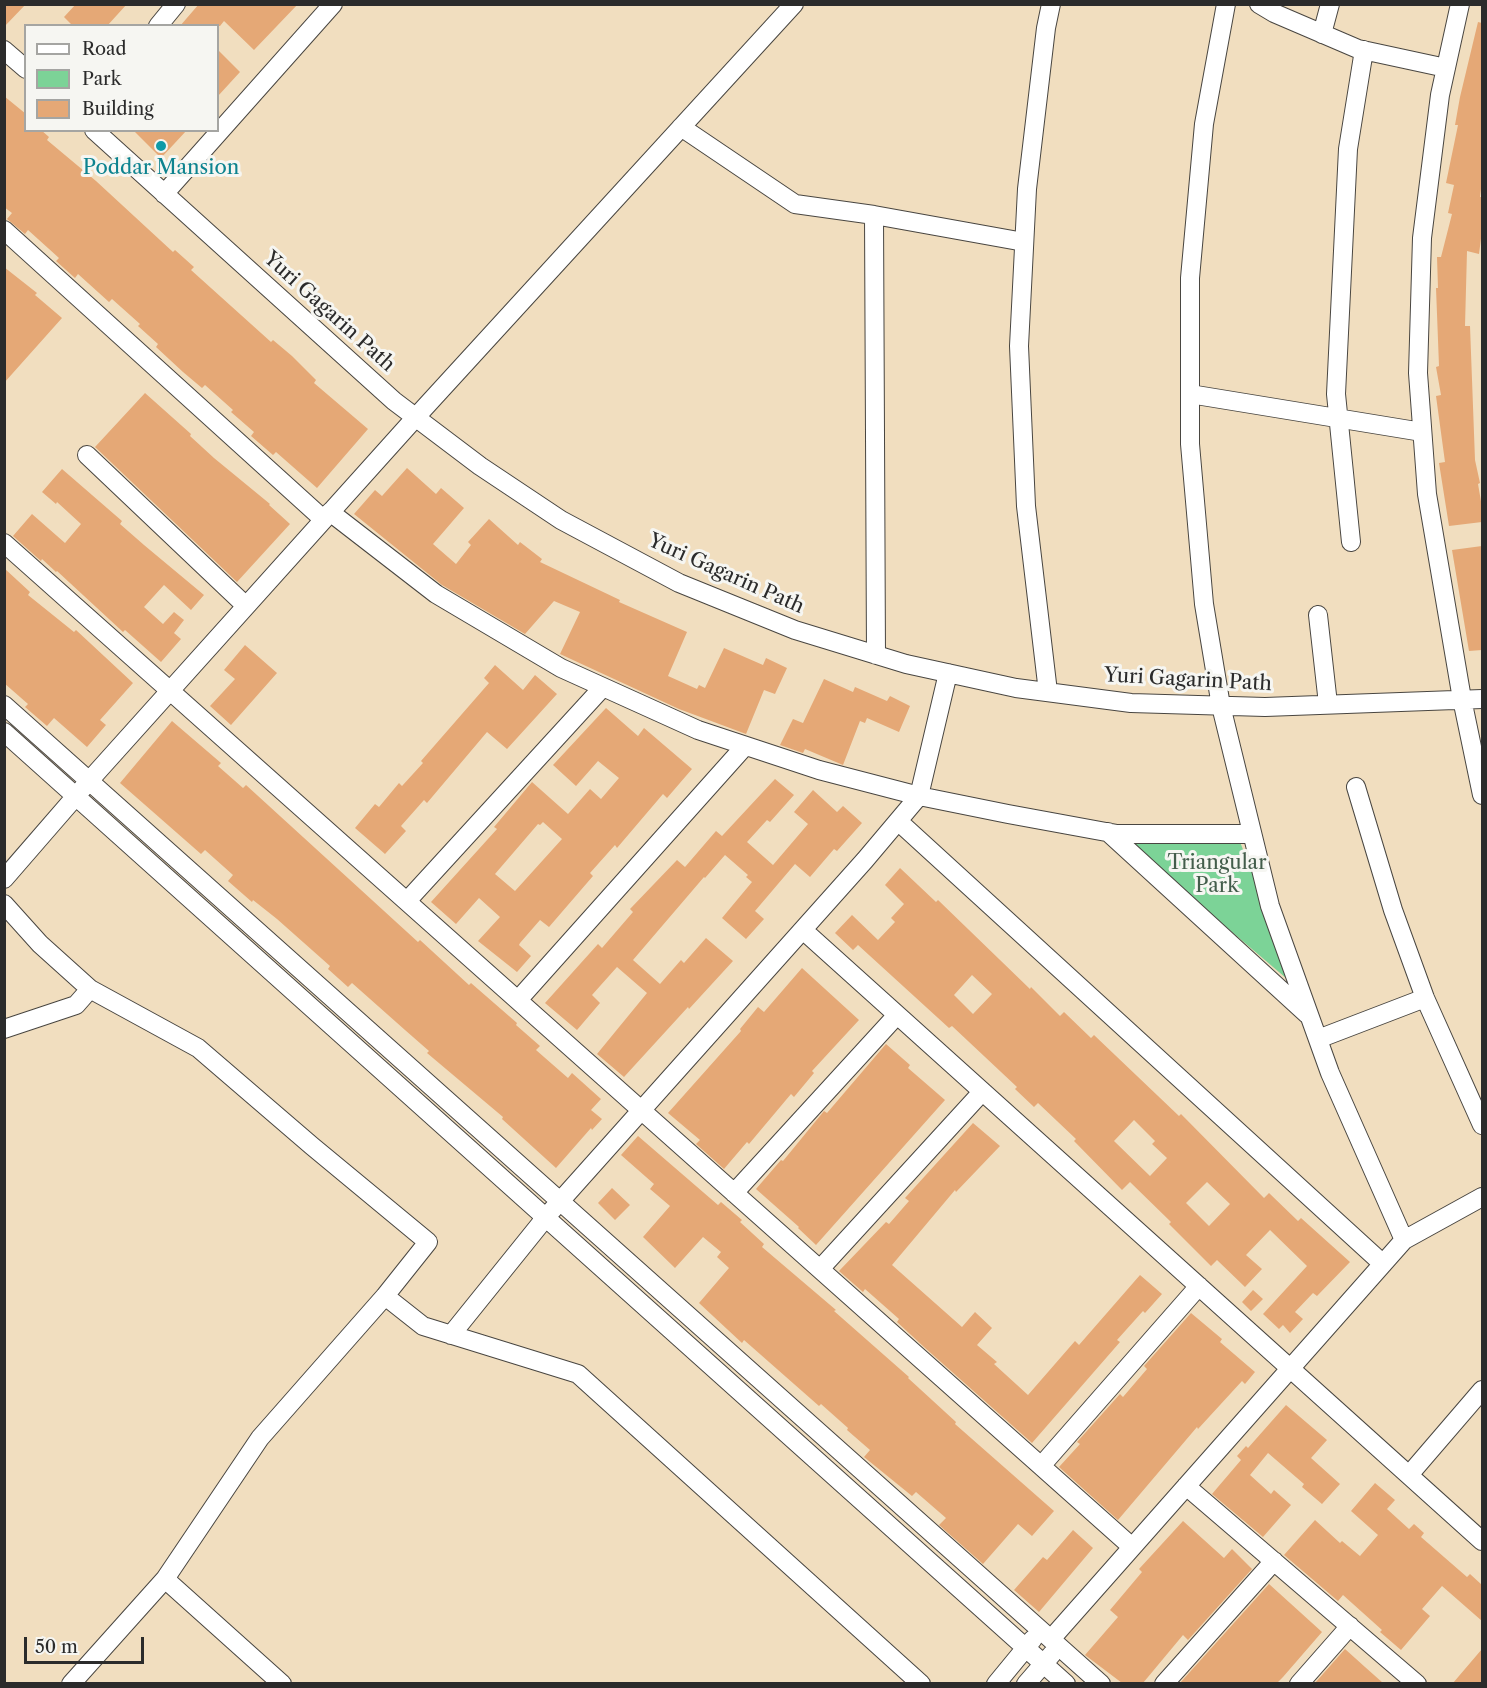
<!DOCTYPE html>
<html>
<head>
<meta charset="utf-8">
<style>
  body { margin:0 }
  #map { position:relative; width:1487px; height:1688px; overflow:hidden; background:#f1debf; font-family:"Libre Caslon Text",serif }
  canvas { display:block }
  .frame { position:absolute; inset:0; border:6px solid #2b2b2b; pointer-events:none }
  .legend { position:absolute; left:24px; top:24px; width:195px; height:108px; box-sizing:border-box; background:#f6f6f2; border:2px solid #a5a5a2; margin:0; padding:8px 10px; list-style:none; font-size:18px; color:#2b2b2b }
  .legend li { display:flex; align-items:center; gap:12px; height:30px }
  .legend b { width:30px; border:2px solid #a5a5a2 }
  .scale { position:absolute; left:24px; top:1637px; width:120px; height:27px; box-sizing:border-box; border:3px solid #2b2b2b; border-top:0; padding-left:8px; font-size:18px; line-height:21px; white-space:nowrap; color:#2b2b2b; -webkit-text-stroke:4px #f6f6f2; paint-order:stroke }
</style>
</head>
<body>
<div id="map">
<canvas width="1487" height="1688"></canvas>
<div class="frame"></div>
<ul class="legend">
<li><b style="height:8px;background:#fff"></b>Road</li>
<li><b style="height:16px;background:#7cd397"></b>Park</li>
<li><b style="height:16px;background:#e5a876"></b>Building</li>
</ul>
<div class="scale">50 m</div>
</div>
<script>
const ctx = document.querySelector('canvas').getContext('2d');
ctx.lineJoin = 'round';
function fill(path, color) { ctx.fillStyle = color; ctx.fill(path, 'evenodd'); }
const poly = rows => new Path2D(rows.map(r => 'M' + r).join(''));
function strokePath(path, color, width, dash) { ctx.strokeStyle = color; ctx.lineWidth = width; ctx.lineCap = dash ? 'butt' : 'round'; ctx.setLineDash(dash || []); ctx.stroke(path); }
function write(font, color, halo, rows, align = 'center') {
  ctx.font = font + ' "Libre Caslon Text",serif'; ctx.lineWidth = 6; ctx.setLineDash([]); ctx.textBaseline = 'middle'; ctx.strokeStyle = halo; ctx.fillStyle = color; for (const [text, x, y, turn = 0] of rows) {
    ctx.save(); ctx.translate(x, y); ctx.rotate((+turn || 0) * Math.PI / 180); ctx.textAlign = isNaN(turn) ? turn : align; if (halo) ctx.strokeText(text, 0, 0); ctx.fillText(text, 0, 0); ctx.restore();
  }
}
fill(poly([
  [1117,834,1240,842,1300,990]
]), '#7cd397');
fill(poly([
  [4,4,26,4,4,27],
  [76,4,127,4,107,26,73,26,64,17],
  [199,4,298,4,254,50,224,21,220,26,180,26],
  [1478,22,1482,23,1482,181,1480,197,1482,197,1482,231,1479,254,1467,251,1465,326,1470,326,1475,460,1480,483,1478,484,1482,507,1482,522,1449,526,1439,463,1445,462,1436,396,1441,395,1436,367,1439,366,1436,288,1438,288,1437,257,1441,257,1452,214,1448,213,1454,185,1446,183,1458,125,1455,125,1460,97],
  [218,50,240,72,218,96],
  [4,96,26,114,26,130,41,130,49,137,47,140,96,181,173,252,175,250,194,267,191,270,271,342,273,340,292,356,316,380,314,383,368,429,317,488,276,452,273,455,251,436,254,432,231,412,233,410,205,385,202,388,183,372,156,347,158,344,138,326,140,324,112,299,109,302,78,274,75,278,56,261,59,258,28,230,25,234,7,219,12,213,4,207],
  [133,130,187,130,161,158],
  [4,267,37,293,35,295,62,318,4,383],
  [145,393,191,434,190,436,214,458,270,504,269,505,290,524,237,582,95,447],
  [407,468,436,494,441,488,464,508,433,544,456,564,471,545,468,542,489,519,518,545,520,542,542,559,540,562,620,600,619,602,687,632,668,676,697,689,699,685,705,688,724,648,763,665,766,658,787,668,775,694,764,690,746,734,679,709,560,654,580,612,554,601,525,634,442,585,354,514,375,490,382,496],
  [62,469,122,521,120,524,144,545,204,595,191,610,164,585,144,607,163,624,174,612,184,620,174,633,181,639,161,662,125,630,123,632,57,571,56,572,42,559,41,561,13,536,32,514,65,543,81,524,57,502,56,504,42,492],
  [1482,546,1482,650,1469,651,1452,550],
  [4,568,30,592,28,595,74,632,76,630,133,683,100,720,106,725,87,747,54,718,47,726,25,707,28,704,4,683],
  [245,645,277,673,231,725,210,706,235,679,224,670],
  [495,665,523,690,535,675,557,694,507,749,487,732,427,803,424,800,401,826,406,831,385,854,355,828,375,804,379,807,399,783,402,786,423,763,421,761,489,683,484,678],
  [824,679,853,692,855,687,887,701,890,696,910,706,899,732,867,718,865,723,860,721,843,765,805,749,803,753,780,745,793,719,803,723],
  [606,708,638,736,644,728,692,769,667,798,663,794,617,848,615,845,590,873,593,876,549,927,540,920,520,943,519,945,531,956,517,972,478,941,500,917,479,898,456,924,431,902,497,829,494,827,532,782,568,814,590,789,601,799,619,778,598,761,576,786,553,765],
  [543,822,562,839,515,891,495,874,538,824,540,825],
  [172,721,221,763,218,766,243,788,246,785,418,942,420,940,469,985,471,983,517,1023,516,1025,540,1046,536,1050,568,1078,572,1073,601,1099,591,1110,602,1119,592,1130,591,1128,556,1168,502,1119,503,1117,427,1053,429,1051,405,1030,352,983,348,987,328,969,330,966,277,919,253,900,252,902,228,881,233,875,205,850,201,854,120,783],
  [775,779,794,795,770,822,767,820,747,842,773,865,808,824,794,812,813,790,837,812,843,806,862,823,837,851,834,849,810,877,795,864,755,911,764,919,746,939,722,918,752,882,746,877,748,875,725,855,705,878,704,877,633,960,660,984,681,960,684,963,706,938,733,961,689,1009,688,1007,624,1077,597,1054,647,993,617,967,592,995,600,1003,577,1030,545,1003,598,944,602,948,633,912,630,909,677,860,685,867,716,831,722,836],
  [900,868,936,902,938,900,1030,989,1031,987,1060,1016,1064,1012,1091,1038,1094,1035,1179,1116,1181,1114,1264,1198,1269,1193,1298,1221,1301,1218,1350,1262,1317,1296,1313,1293,1295,1312,1303,1319,1290,1333,1283,1325,1279,1329,1263,1314,1307,1266,1270,1230,1246,1255,1262,1269,1245,1287,1217,1260,1211,1266,1169,1224,1171,1222,1130,1182,1122,1190,1074,1141,1076,1139,1038,1103,1034,1107,1015,1089,1017,1087,952,1026,949,1028,858,945,853,950,835,933,852,915,878,940,895,922,891,918,904,904,885,885],
  [972,975,992,994,973,1014,954,995],
  [1134,1120,1155,1141,1152,1144,1167,1158,1150,1176,1114,1141],
  [1207,1182,1230,1204,1209,1226,1186,1203],
  [802,968,859,1020,812,1071,814,1073,794,1097,791,1094,749,1144,747,1142,724,1169,696,1144,700,1140,668,1113,741,1031,740,1029,758,1007,764,1012],
  [886,1044,910,1065,908,1068,945,1100,816,1245,798,1228,799,1227,756,1189,781,1160,783,1161,824,1111,827,1113],
  [973,1123,1000,1146,956,1192,955,1190,892,1265,962,1327,975,1312,992,1328,977,1345,997,1362,994,1364,1028,1395,1075,1341,1079,1345,1140,1275,1162,1294,1145,1313,1143,1311,1117,1340,1120,1342,1032,1443,924,1347,897,1322,899,1319,865,1289,863,1292,839,1271,886,1222,889,1224,909,1201,905,1198],
  [638,1136,718,1205,721,1202,742,1220,740,1222,764,1244,762,1247,836,1310,834,1311,909,1377,908,1378,956,1422,955,1424,1054,1511,1032,1536,1018,1524,983,1564,939,1525,946,1518,916,1492,912,1496,864,1457,870,1450,847,1430,848,1428,821,1404,819,1406,744,1340,742,1343,699,1303,729,1268,717,1257,721,1252,703,1237,675,1268,643,1237,670,1206,650,1189,654,1184,621,1155],
  [612,1188,630,1205,615,1220,598,1203],
  [1253,1290,1263,1299,1251,1311,1242,1302],
  [1191,1313,1222,1339,1220,1342,1255,1372,1245,1384,1242,1381,1198,1429,1197,1427,1118,1520,1059,1467,1080,1444,1077,1442,1120,1394,1123,1397,1147,1369,1144,1366],
  [1286,1405,1327,1440,1311,1458,1340,1484,1322,1504,1302,1487,1304,1484,1268,1453,1250,1475,1271,1494,1274,1490,1291,1505,1263,1537,1212,1494,1241,1460,1237,1456,1246,1446,1248,1448],
  [1375,1483,1395,1500,1387,1509,1409,1529,1414,1524,1424,1533,1421,1537,1467,1577,1470,1574,1482,1585,1482,1621,1442,1586,1422,1609,1430,1616,1401,1650,1380,1632,1382,1630,1343,1595,1338,1601,1284,1555,1315,1520,1340,1543,1342,1541,1360,1556,1378,1535,1351,1511],
  [1183,1521,1224,1558,1232,1549,1252,1569,1188,1640,1183,1635,1143,1683,1122,1683,1085,1655,1118,1617,1110,1610,1142,1572,1139,1569],
  [1073,1530,1093,1548,1039,1612,1014,1590,1043,1557,1047,1560],
  [1269,1584,1322,1632,1283,1677,1277,1683,1180,1683],
  [1345,1649,1365,1667,1383,1683,1315,1683],
  [1482,1649,1482,1683,1453,1683]
]), '#e5a876');
const minor = poly([
  [1226,4,1204,124,1190,278,1190,444,1204,604,1221,706,1270,906,1330,1073,1404,1240],
  [1259,4,1274,13,1358,49,1446,68],
  [1460,4,1440,95,1422,238,1418,373,1427,494,1462,699,1482,795],
  [158,26,176,4],
  [1322,34,1330,4],
  [4,50,26,69],
  [681,127,795,204,874,215,1024,242],
  [94,130,394,401,480,466,561,520,679,583,795,630,906,664,1016,688,1131,703,1265,707,1482,699],
  [164,194,333,4],
  [874,215,876,655],
  [4,230,323,519],
  [1190,394,1422,432],
  [87,455,246,606],
  [330,512,436,594,561,668,698,730,819,770,919,796,1008,814,1117,834,1252,834],
  [1351,542,1336,394,1348,149,1364,50],
  [4,543,1132,1547],
  [1318,615,1328,704],
  [1048,692,1026,506,1019,346,1027,189,1046,28,1051,4],
  [4,705,1101,1684],
  [4,732,1066,1684],
  [1356,787,1393,910,1425,998,1482,1125],
  [898,821,1383,1264],
  [1108,832,1307,1014],
  [4,879,89,781,416,417,794,4],
  [407,901,603,687],
  [4,904,40,944,90,989,198,1048,312,1146,428,1242,385,1296,260,1438,165,1579,71,1684],
  [803,930,1482,1541],
  [518,1000,745,746],
  [4,1029,76,1005,90,989],
  [1318,1039,1425,998],
  [734,1193,897,1015],
  [820,1269,982,1092],
  [385,1296,423,1326,578,1374,921,1684],
  [451,1335,546,1217,865,860,919,796,948,673],
  [1041,1466,1199,1286],
  [1409,1475,1482,1390],
  [1186,1486,1417,1684],
  [165,1579,282,1684],
  [1051,1639,1404,1240,1482,1197],
  [996,1684,1033,1639],
  [1026,1684,1052,1654],
  [1164,1684,1274,1561],
  [1299,1684,1350,1626]
]);
strokePath(minor, '#494641', 20);
strokePath(minor, '#fff', 18);
for (const [x, y, r, color] of [
  [161,146,6,"#0f9aa8"]
]) { const dot = new Path2D(); dot.arc(x, y, r, 0, 2 * Math.PI); ctx.fillStyle = color; ctx.fill(dot); strokePath(dot, '#f6f6f2', 2); }
write('20px', '#0d838f', '#f6f6f2', [
  ["Poddar Mansion",161,168]
]);
write('20px', '#2b2b2b', '#f6f6f2', [
  ["Yuri Gagarin Path",329,312,42],
  ["Yuri Gagarin Path",726,574,24],
  ["Yuri Gagarin Path",1188,680,3]
]);
write('20px', '#435d4b', '#f6f6f2', [
  ["Triangular",1217,863],
  ["Park",1217,886]
]);
</script>
</body>
</html>
